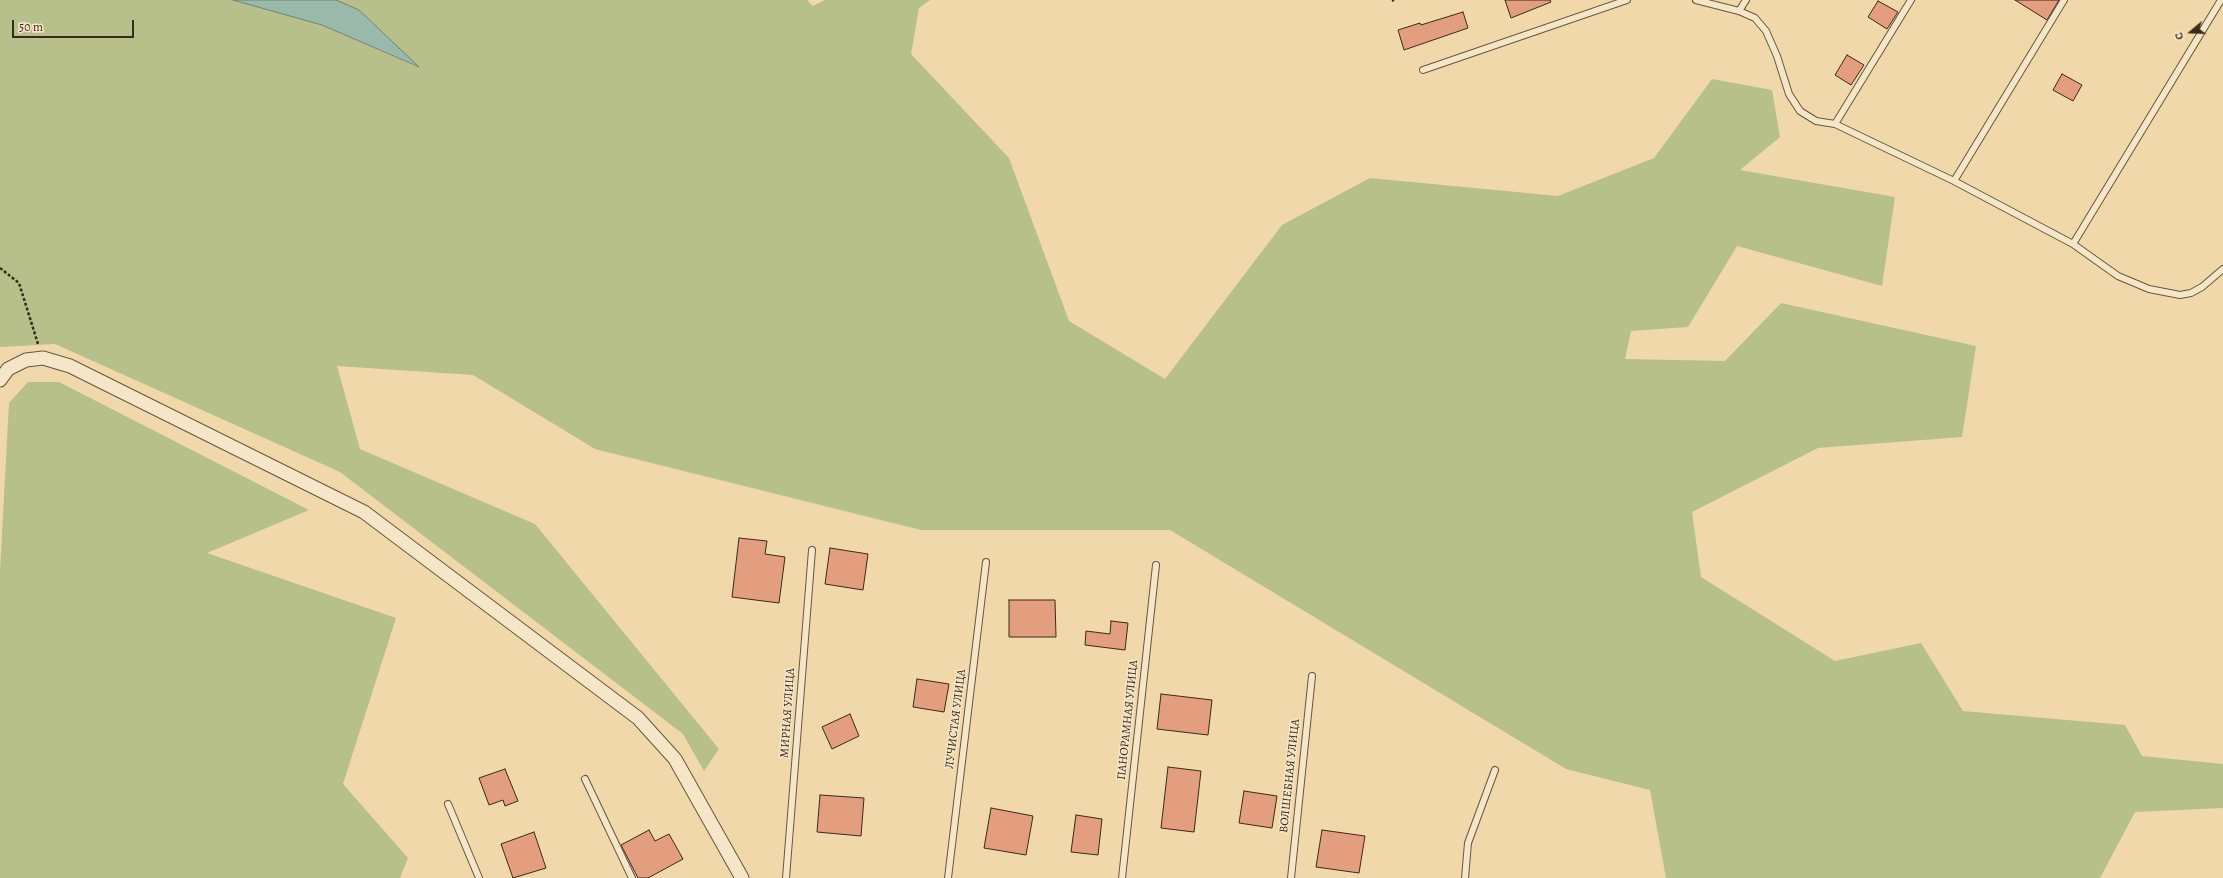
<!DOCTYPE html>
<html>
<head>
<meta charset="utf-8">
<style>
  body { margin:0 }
  #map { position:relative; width:2223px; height:878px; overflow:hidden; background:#f1d8aa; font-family:Alegreya,serif }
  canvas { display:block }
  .north { position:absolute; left:2171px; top:12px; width:40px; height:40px; -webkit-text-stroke:3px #f6e6c8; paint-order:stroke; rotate:251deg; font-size:11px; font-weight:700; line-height:16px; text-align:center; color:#392a1b }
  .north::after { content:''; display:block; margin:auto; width:14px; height:18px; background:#392a1b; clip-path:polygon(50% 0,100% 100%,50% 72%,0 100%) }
  .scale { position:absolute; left:12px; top:20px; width:122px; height:18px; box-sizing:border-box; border:2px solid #392a1b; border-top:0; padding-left:5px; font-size:12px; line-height:14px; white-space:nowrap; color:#392a1b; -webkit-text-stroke:3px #f6e6c8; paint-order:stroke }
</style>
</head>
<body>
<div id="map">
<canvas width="2223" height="878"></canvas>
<div class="north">С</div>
<div class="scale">50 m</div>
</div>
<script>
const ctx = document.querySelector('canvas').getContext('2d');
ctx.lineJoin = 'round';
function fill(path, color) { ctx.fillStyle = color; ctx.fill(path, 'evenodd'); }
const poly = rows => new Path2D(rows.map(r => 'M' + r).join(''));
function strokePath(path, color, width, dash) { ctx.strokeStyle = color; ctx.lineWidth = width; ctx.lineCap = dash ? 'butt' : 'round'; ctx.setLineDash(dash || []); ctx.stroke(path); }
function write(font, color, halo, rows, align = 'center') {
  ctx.font = font + ' Alegreya,serif'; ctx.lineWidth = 3; ctx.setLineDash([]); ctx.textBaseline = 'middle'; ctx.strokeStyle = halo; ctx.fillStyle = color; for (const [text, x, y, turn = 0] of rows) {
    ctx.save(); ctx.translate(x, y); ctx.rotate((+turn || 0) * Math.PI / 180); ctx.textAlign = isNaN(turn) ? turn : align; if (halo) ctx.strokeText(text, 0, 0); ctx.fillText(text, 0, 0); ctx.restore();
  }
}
fill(poly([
  [0,0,233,0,322,25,417,67,359,10,336,0,807,0,813,6,825,0,930,0,919,8,911,54,1009,158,1069,321,1165,379,1282,225,1370,178,1558,196,1654,158,1712,79,1772,90,1780,137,1740,170,1895,197,1882,286,1737,246,1688,327,1631,331,1625,359,1725,361,1781,303,1976,346,1962,437,1818,448,1692,512,1701,577,1835,661,1921,643,1963,711,2125,725,2142,756,2223,764,2223,808,2135,812,2100,878,1666,878,1650,790,1566,769,1170,530,921,530,595,449,473,375,337,366,360,449,535,524,719,749,704,771,683,734,340,472,55,344,0,347],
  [28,382,59,382,309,510,207,553,396,618,343,784,408,858,400,878,0,878,0,572,9,403]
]), '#b7bf8b');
const water = poly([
  [233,0,336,0,359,10,419,67,322,25,233,0]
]);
fill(water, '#9bb9ab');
strokePath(water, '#748071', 1);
const building = poly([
  [1505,0,1550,0,1551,2,1511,18,1505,0],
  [2015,0,2059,0,2047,20,2015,0],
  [1878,1,1898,12,1887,29,1868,17,1878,1],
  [1463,12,1468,28,1404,50,1398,30,1420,23,1421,25,1463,12],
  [1847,55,1864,65,1851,85,1835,75,1847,55],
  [2062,74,2082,85,2073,101,2053,90,2062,74],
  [739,538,767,541,765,554,785,557,779,603,732,597,739,538],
  [830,548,868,554,863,590,825,584,830,548],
  [1009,600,1055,600,1056,637,1009,637,1009,600],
  [1111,621,1128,623,1125,650,1085,645,1086,631,1110,634,1111,621],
  [917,679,949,684,944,712,913,707,917,679],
  [1161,694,1212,700,1208,735,1157,729,1161,694],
  [850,714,859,736,832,749,822,727,850,714],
  [1168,767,1201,771,1194,832,1161,828,1168,767],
  [505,769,518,801,505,806,503,800,489,805,479,778,505,769],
  [1244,791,1277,796,1272,828,1239,823,1244,791],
  [820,795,864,798,861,836,817,832,820,795],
  [991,808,1033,816,1026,855,984,848,991,808],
  [1076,815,1102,819,1098,855,1071,852,1076,815],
  [649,830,655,841,669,834,683,859,648,878,638,878,621,845,649,830],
  [1322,830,1365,836,1359,873,1316,867,1322,830],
  [534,832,546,868,513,878,501,844,534,832]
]);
fill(building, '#e39d7f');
strokePath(building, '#392a1b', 1);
const service = poly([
  [1696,0,1739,11,1755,18,1766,31,1777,56,1789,94,1800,111,1816,121,1835,124,1954,181,2073,244,2118,276,2149,289,2180,295,2191,293,2202,287,2223,269],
  [1739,11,1746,0],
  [1423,70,1627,0],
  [1835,124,1911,0],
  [1954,181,2064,0],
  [2073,244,2221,0],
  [585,779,632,878],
  [448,804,479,878],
  [786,878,812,550],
  [948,878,986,562],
  [1122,878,1156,565],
  [1291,878,1312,676],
  [1465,878,1468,843,1495,770]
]);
const minor = poly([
  [0,380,8,369,26,360,43,358,70,366,364,512,638,718,675,759,742,878]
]);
strokePath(service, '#67563f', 8);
strokePath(minor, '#67563f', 15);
strokePath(poly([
  [1392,1,1394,0],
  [0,268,19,283,38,344]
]), '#392a1b', 2.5, [3, 2]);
strokePath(service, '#f6e6c8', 6);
strokePath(minor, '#f6e6c8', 13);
write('12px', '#392a1b', '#f6e6c8', [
  ["МИРНАЯ УЛИЦА",788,713,-86],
  ["ЛУЧИСТАЯ УЛИЦА",956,719,-83],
  ["ПАНОРАМНАЯ УЛИЦА",1128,720,-84],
  ["ВОЛШЕБНАЯ УЛИЦА",1290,776,-84]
]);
</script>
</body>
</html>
